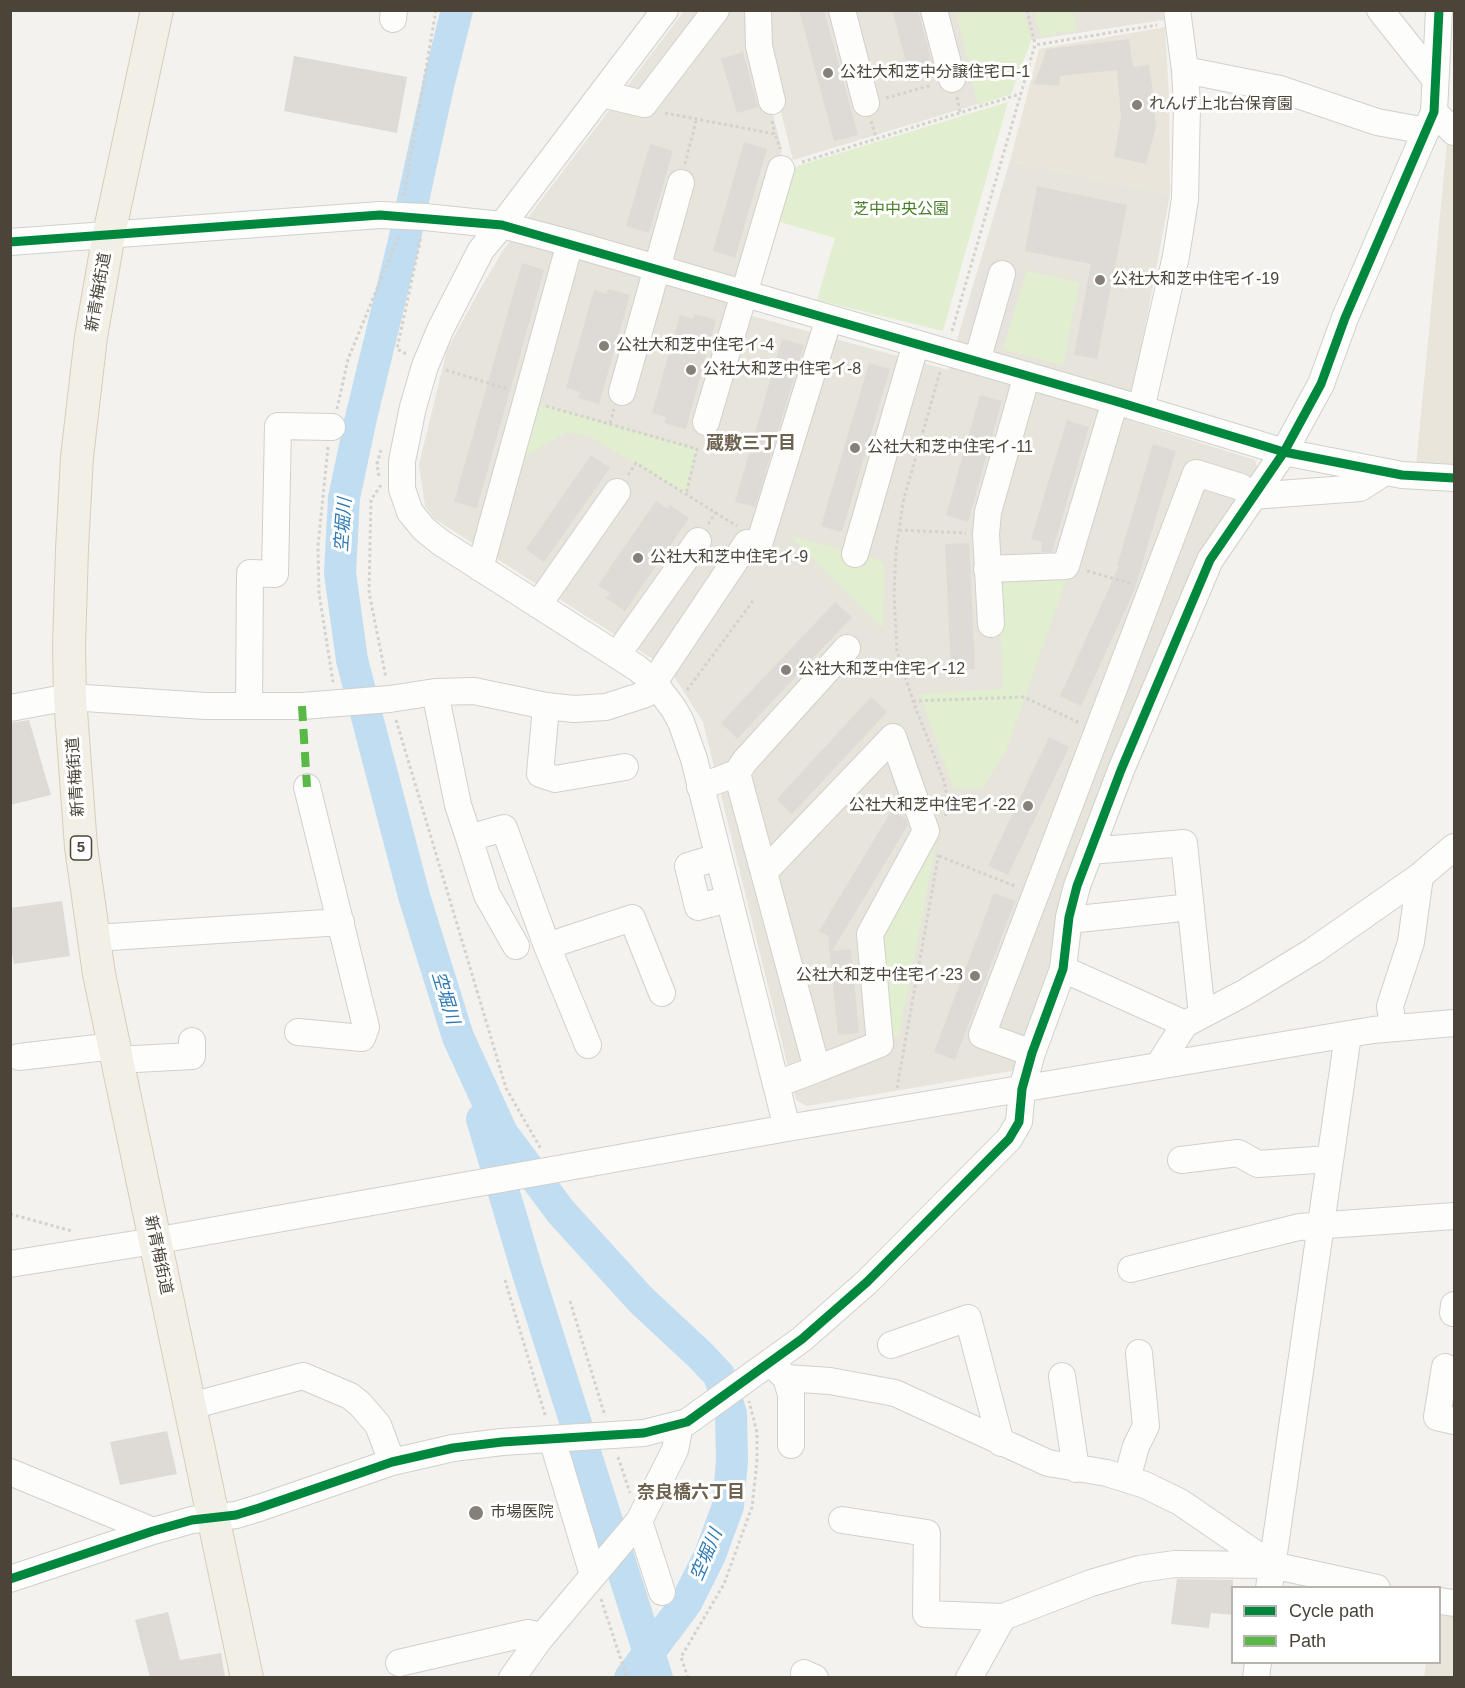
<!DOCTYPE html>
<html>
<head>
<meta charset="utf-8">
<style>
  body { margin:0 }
  #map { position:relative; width:1465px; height:1688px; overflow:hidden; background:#f4f2ee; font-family:Helvetica,sans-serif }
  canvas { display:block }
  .frame { position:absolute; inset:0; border:12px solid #4b4439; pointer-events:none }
  .legend { position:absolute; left:1231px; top:1586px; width:210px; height:78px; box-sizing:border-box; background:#fff; border:2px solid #b7b4b0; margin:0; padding:8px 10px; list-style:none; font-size:18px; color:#4b4439 }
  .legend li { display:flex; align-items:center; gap:12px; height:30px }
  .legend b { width:30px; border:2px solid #b7b4b0 }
</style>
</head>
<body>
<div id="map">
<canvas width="1465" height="1688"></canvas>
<div class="frame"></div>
<ul class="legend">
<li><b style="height:8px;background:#00873e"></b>Cycle path</li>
<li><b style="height:8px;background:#58b947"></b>Path</li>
</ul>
</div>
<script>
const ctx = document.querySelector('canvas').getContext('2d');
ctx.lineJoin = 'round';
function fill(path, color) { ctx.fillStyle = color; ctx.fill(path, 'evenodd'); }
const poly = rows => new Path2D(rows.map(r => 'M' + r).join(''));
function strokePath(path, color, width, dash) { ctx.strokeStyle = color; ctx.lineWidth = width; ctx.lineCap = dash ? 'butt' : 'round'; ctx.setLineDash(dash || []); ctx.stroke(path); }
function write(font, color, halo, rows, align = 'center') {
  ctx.font = font + ' Helvetica,"Noto Sans JP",sans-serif'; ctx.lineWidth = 6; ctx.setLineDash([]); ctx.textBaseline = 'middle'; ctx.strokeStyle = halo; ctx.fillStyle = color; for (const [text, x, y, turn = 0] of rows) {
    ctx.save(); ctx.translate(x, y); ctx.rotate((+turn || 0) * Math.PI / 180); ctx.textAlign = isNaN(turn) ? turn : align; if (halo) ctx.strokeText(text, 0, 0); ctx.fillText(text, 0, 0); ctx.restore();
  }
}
fill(poly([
  [1162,10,1164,20,1031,40,1011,94,793,160,763,41,762,11],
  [684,11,751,11,755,45,782,149,738,312,948,370,1010,161,1170,194,1128,420,1255,460,1258,471,1204,555,1054,977,1018,1070,807,1106,796,1100,703,722,670,670,435,519,425,506,419,466,422,452,447,350,475,298,502,252]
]), '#e7e4dc');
fill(poly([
  [1165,27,1169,96,1170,194,1010,161,1039,49],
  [1447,142,1454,145,1454,469,1416,466],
  [1440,1606,1454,1610,1454,1677,1424,1678,1426,1663,1440,1662]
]), '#eae5da');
fill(poly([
  [971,11,1024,11,1031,40,1011,94,978,105,957,14],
  [1034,11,1073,11,1076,30,1041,37],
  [1008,102,943,331,817,300,835,238,770,219,784,170],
  [1026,271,1079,282,1063,366,1003,349],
  [532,402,697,449,686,494,591,437,568,432,515,461],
  [789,535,880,560,884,566,883,628],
  [1068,574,1006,751,982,789,953,788,920,694,1003,689,998,576],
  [938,834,899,1035,885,1040,875,936]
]), '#e1eecf');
fill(poly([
  [984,263,1026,271,1005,341,965,330]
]), '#e6e3df');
strokePath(poly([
  [457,10,438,86,405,237,361,418,344,498,340,573,352,660,414,896,458,1037,502,1133,561,1212,641,1300,700,1355,719,1375,731,1414,732,1461,728,1506,710,1555,686,1603,630,1678],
  [482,1119,526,1267,657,1678]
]), '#c0ddf1', 32);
fill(poly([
  [799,10,824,10,858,135,834,141],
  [892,10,918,10,935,74,911,80],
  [1129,39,1133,67,1149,65,1153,93,1156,127,1146,164,1114,157,1121,118,1117,70,1060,76,1059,86,1034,84,1047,49],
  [743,52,758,107,737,113,721,59],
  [294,56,407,77,397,133,284,111],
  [744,142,767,149,735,258,713,251],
  [650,144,673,151,649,233,626,226],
  [1037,186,1127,205,1097,359,1074,355,1091,264,1025,251],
  [522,263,544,270,477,508,454,502],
  [608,289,630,295,599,404,578,398,580,392,566,388,594,290,607,294],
  [695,314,716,320,686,429,664,423,666,417,652,413,680,315,693,319],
  [782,339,804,345,755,507,735,502],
  [869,363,890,369,842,532,821,526],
  [980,395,1002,401,968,522,946,515],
  [1067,420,1089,427,1052,552,1041,552,1042,542,1031,539],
  [1153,444,1176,451,1134,591,1081,706,1060,696,1119,566,1117,566],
  [591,455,610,468,544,562,526,549],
  [656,501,668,509,670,505,689,518,625,611,606,598,610,593,598,585],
  [969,543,975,669,951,671,945,544],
  [835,602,852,617,737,739,721,723],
  [871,697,887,712,792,814,777,799],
  [29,720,51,795,10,805,10,723],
  [1049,737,1069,747,1008,875,988,866],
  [892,810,906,819,908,825,832,951,851,949,859,1033,838,1035,828,936,819,931],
  [994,893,1015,901,955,1060,934,1052],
  [62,901,70,956,14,964,10,943,10,908],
  [167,1431,177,1474,120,1485,110,1442],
  [1177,1579,1233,1580,1233,1615,1211,1613,1209,1628,1171,1624],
  [168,1612,180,1660,221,1653,225,1677,150,1677,135,1620]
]), '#dedbd6');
const minor = poly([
  [665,10,502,225,481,250,440,330,425,366,413,407,402,461,402,489,410,512,424,529,440,542,637,668,653,681,674,709,681,722,694,759,787,1128],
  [758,10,759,46,772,101],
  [842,10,866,103],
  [934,10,952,79],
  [1380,10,1435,79],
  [393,19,394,10],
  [1185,70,1280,89,1377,122,1426,131],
  [602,94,644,104,716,10],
  [1434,112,1454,132],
  [425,217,502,225,570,243,1115,401,1284,452,1402,475,1454,478],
  [10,242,380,215],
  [977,361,1002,274],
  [622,392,681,183],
  [1141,409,1176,256,1185,199,1187,106,1185,70,1177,10],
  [706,422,781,169],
  [760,541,829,318],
  [855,554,916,343],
  [480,568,570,243],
  [987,569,1066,566,1115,401],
  [538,605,617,492],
  [991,624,986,534,988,512,1027,375],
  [617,655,698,541],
  [435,692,458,805,469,838,504,828,547,946,588,1045],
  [249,706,250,573,275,574,278,426,332,427],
  [546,706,540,774,555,779,625,767],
  [10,708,70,697,205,706,302,706,390,699,435,692,474,691,546,706,574,709,606,707,646,694,747,543],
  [737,773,744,762,847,648],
  [700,787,737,773,817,1069,777,1084],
  [469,838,487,895,516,946],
  [1090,851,1184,843,1202,1015],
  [718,857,688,866,698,907,729,899],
  [764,872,893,737,926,831,870,934,880,1044,817,1069],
  [1069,920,1191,907],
  [95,938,341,922],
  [547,946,632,918,662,993],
  [1063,969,1185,1024],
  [1393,1028,1390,1006,1411,942,1420,876],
  [298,1032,362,1038,366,1027,307,787],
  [1032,1053,982,1035,1196,473,1241,487,1252,496,1360,488,1385,472],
  [19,1057,114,1046],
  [117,1060,192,1056,192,1041],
  [1158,1066,1185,1024,1244,993,1313,951,1420,876,1454,847],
  [1181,1160,1238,1153,1258,1164,1330,1159],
  [10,1264,154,1241,787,1128,1373,1030,1454,1023],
  [1131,1269,1299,1227,1454,1216],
  [1453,1313,1454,1305],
  [891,1345,968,1318,1001,1443],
  [770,1362,786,1378,830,1381,895,1393,1048,1463,1107,1473,1145,1485,1180,1502,1272,1565,1175,1564,1139,1569,1091,1583,1003,1617,969,1678],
  [1445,1367,1437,1417,1454,1421],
  [1062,1376,1076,1469],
  [786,1378,791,1394,791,1445],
  [191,1406,303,1376,350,1396,360,1404,378,1425,392,1462],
  [552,1439,593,1575],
  [10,1472,153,1531],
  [1127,1479,1136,1446,1146,1426,1139,1353],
  [842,1520,927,1533,926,1614,1003,1617],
  [639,1521,662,1592],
  [1272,1565,1377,1588],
  [10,1579,153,1531,192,1520,236,1515,259,1508,392,1462,414,1457,453,1448,502,1442,644,1433,687,1422,802,1339,867,1282,1009,1139,1019,1122,1022,1089,1032,1053,1063,969,1069,917,1077,886,1121,770,1210,560,1284,452,1321,384,1345,318,1434,112,1439,10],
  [1269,1588,1348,1035],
  [1440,1601,1454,1603],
  [399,1663,528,1633,542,1636],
  [804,1673,815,1678],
  [512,1678,539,1640,639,1521,675,1450,680,1425],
  [1256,1678,1258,1662]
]);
const major = poly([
  [157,10,109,234,91,337,77,457,72,549,69,647,70,697,81,847,99,974,247,1678]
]);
strokePath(minor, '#d2d0cb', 28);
strokePath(major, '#d6cebb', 34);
strokePath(poly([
  [1027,10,1035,44],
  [957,97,960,113],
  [886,98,932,85],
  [665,113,775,134,780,149],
  [772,121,775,134],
  [871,121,876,138],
  [802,162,1020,94],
  [685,164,696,121],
  [404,196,436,10],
  [952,331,1035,45,1157,25],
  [406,354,397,349,421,237],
  [446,370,508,389],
  [940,372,903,502,896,551,894,594,897,651,913,701,944,781,948,801,945,819],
  [546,406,697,449,686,494],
  [337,409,348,359,398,238],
  [610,423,614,409],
  [328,447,318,546,319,593,333,682],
  [628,475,636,463,737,526],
  [379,476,377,464,381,450],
  [381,485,371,500,369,592,386,678],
  [708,524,716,512],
  [899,530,966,533],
  [1087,571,1133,584],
  [687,690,753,601],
  [913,701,1024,697,1080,723],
  [396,720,506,1088,541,1149],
  [939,856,1015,886],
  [897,1088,939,852],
  [10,1214,72,1231],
  [505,1280,546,1418],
  [570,1301,605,1416],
  [618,1457,630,1493],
  [601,1599,627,1678],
  [688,1678,681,1657,724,1584,752,1507,757,1461,757,1433,749,1401]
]), '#d3d2cc', 3, [3, 3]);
strokePath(minor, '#fdfdfc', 26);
strokePath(major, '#f2efe6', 32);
const minorBridge = poly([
  [380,215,425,217]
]);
strokePath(minorBridge, '#d2d0cb', 28, []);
strokePath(minorBridge, '#fdfdfc', 26);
strokePath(poly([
  [302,706,307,787]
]), '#58b947', 8, [15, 8]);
strokePath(poly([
  [10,242,380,215,502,225,1115,401,1284,452,1402,475,1454,478],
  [10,1579,153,1531,192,1520,236,1515,259,1508,392,1462,414,1457,453,1448,502,1442,644,1433,687,1422,802,1339,867,1282,1009,1139,1019,1122,1022,1089,1032,1053,1063,969,1069,917,1077,886,1121,770,1210,560,1284,452,1321,384,1345,318,1434,112,1439,10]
]), '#00873e', 9);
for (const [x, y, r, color] of [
  [828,73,6,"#868178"],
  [1137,105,6,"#868178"],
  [1100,280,6,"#868178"],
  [604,346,6,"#868178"],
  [691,370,6,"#868178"],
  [855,448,6,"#868178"],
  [638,558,6,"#868178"],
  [786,670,6,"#868178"],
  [1028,806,6,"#868178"],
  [975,976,6,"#868178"],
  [476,1513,8,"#868178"]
]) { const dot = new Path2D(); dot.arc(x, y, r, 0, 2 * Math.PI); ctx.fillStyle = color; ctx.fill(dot); strokePath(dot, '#fff', 2); }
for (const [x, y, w] of [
  [81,848,21]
]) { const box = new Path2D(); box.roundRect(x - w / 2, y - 12, w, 24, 4.5); ctx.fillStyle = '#fff'; ctx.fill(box); strokePath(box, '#4b4439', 1.5); }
write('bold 15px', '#4b4439', null, [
  ["5",81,848]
]);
write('16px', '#4b4439', '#fff', [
  ["公社大和芝中分譲住宅ロ-1",840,73],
  ["れんげ上北台保育園",1149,105],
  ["公社大和芝中住宅イ-19",1112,280],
  ["公社大和芝中住宅イ-4",616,346],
  ["公社大和芝中住宅イ-8",703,370],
  ["公社大和芝中住宅イ-11",867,448],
  ["公社大和芝中住宅イ-9",650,558],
  ["公社大和芝中住宅イ-12",798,670],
  ["公社大和芝中住宅イ-22",1016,806,"right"],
  ["公社大和芝中住宅イ-23",963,976,"right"],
  ["市場医院",490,1513]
], 'left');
write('16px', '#4a7f2a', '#fff', [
  ["芝中中央公園",901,210]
]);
write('16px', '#4b4439', '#fff', [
  ["新青梅街道",99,292,-80],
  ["新青梅街道",76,777,-94],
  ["新青梅街道",158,1255,78]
]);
write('bold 18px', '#6e6250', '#fff', [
  ["蔵敷三丁目",751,444],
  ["奈良橋六丁目",691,1493]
]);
write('italic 18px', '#2e7ab2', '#fff', [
  ["空堀川",344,525,-86],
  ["空堀川",445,998,73],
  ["空堀川",707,1555,-67]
]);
</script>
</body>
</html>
